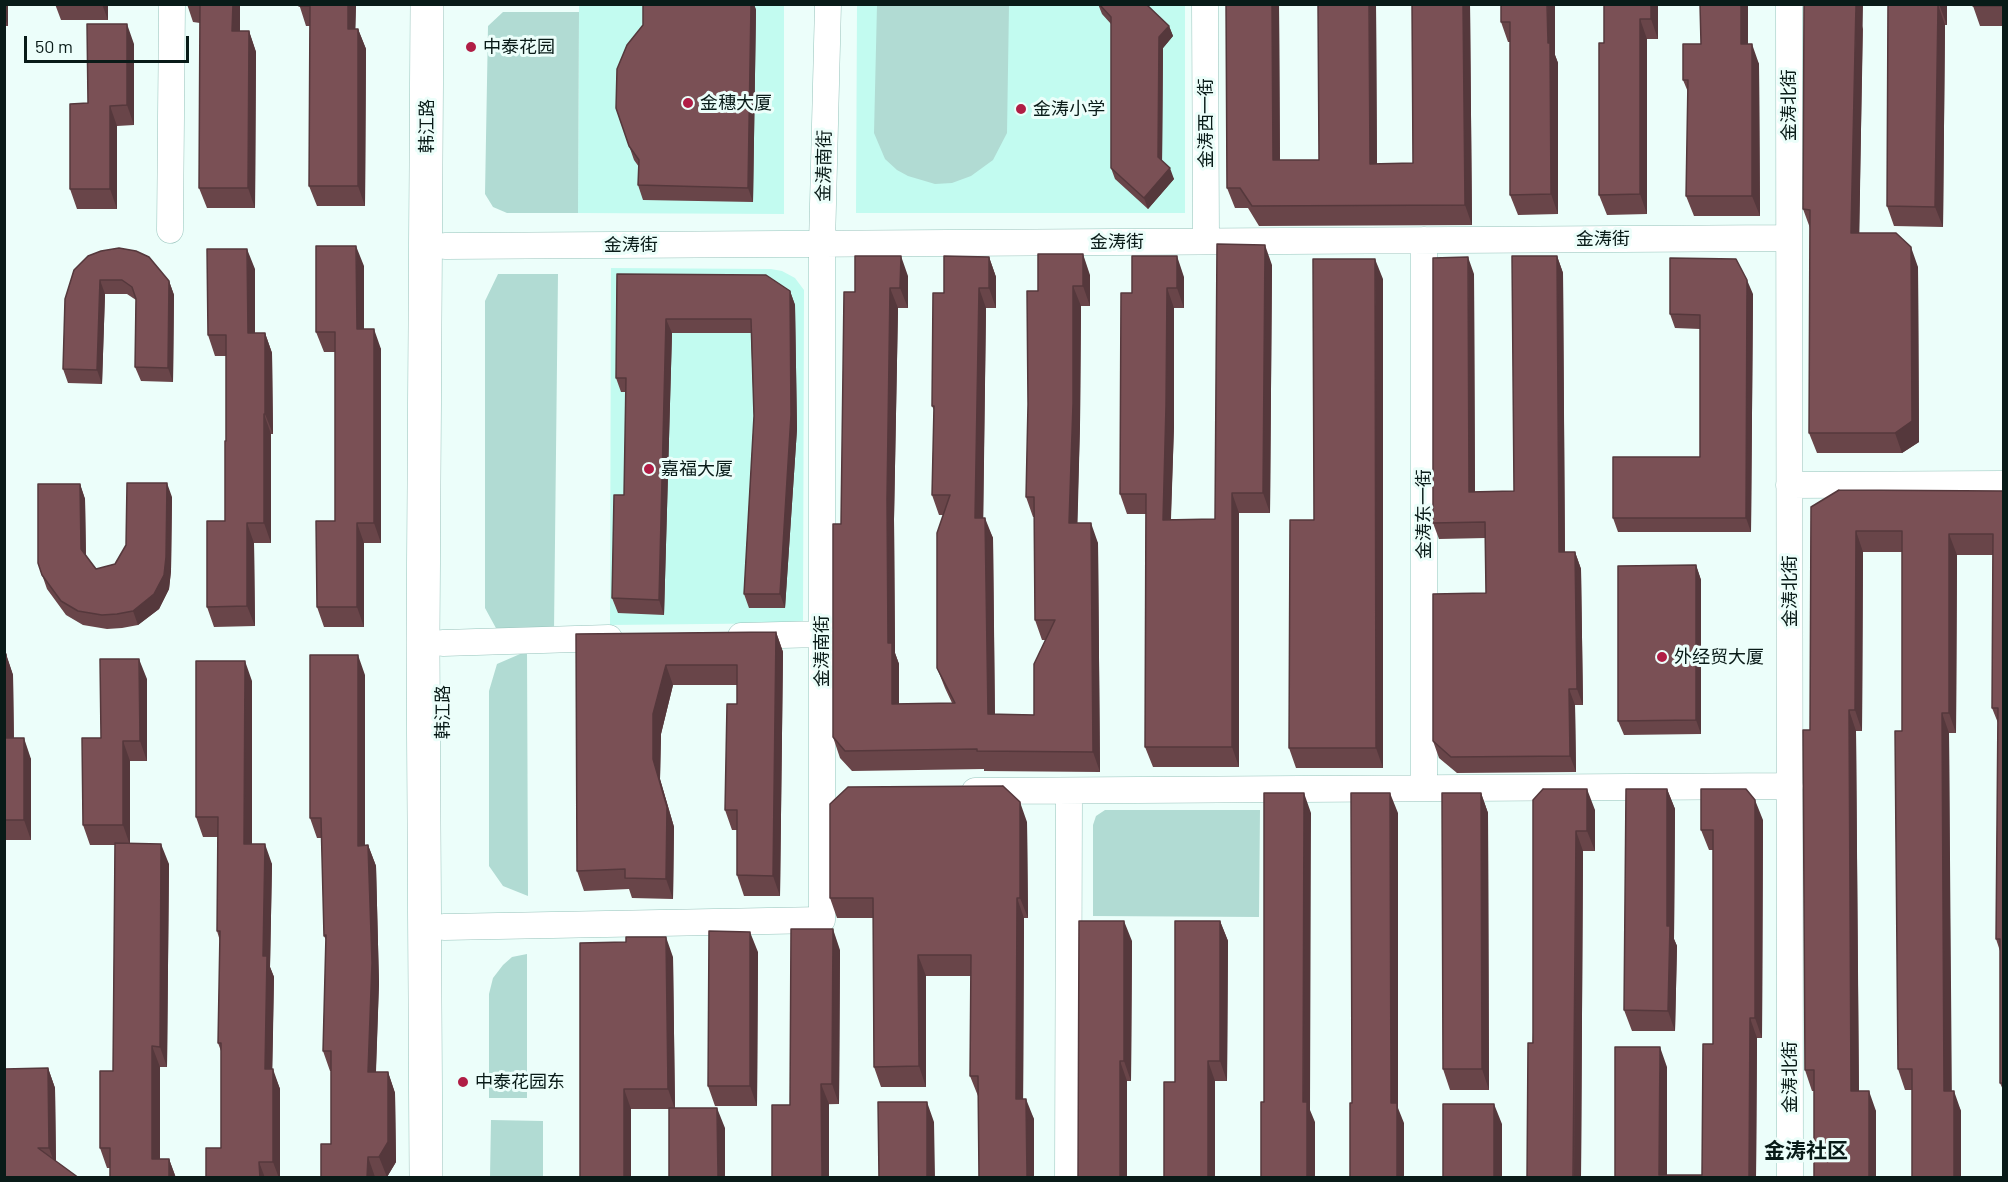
<!DOCTYPE html>
<html>
<head>
<meta charset="utf-8">
<style>
  body { margin:0 }
  #map { position:relative; width:2008px; height:1182px; overflow:hidden; background:#ecfefa; font-family:Barlow,sans-serif }
  canvas { display:block }
  .frame { position:absolute; inset:0; border:6px solid #091b18; pointer-events:none }
  .scale { position:absolute; left:24px; top:36px; width:165px; height:27px; box-sizing:border-box; border:3px solid #091b18; border-top:0; padding-left:8px; font-size:18px; line-height:21px; white-space:nowrap; color:#091b18; -webkit-text-stroke:4px #ecfefa; paint-order:stroke }
</style>
</head>
<body>
<div id="map">
<canvas width="2008" height="1182"></canvas>
<div class="frame"></div>
<div class="scale">50 m</div>
</div>
<script>
const ctx = document.querySelector('canvas').getContext('2d');
ctx.lineJoin = 'round';
function fill(path, color) { ctx.fillStyle = color; ctx.fill(path, 'evenodd'); }
const poly = rows => new Path2D(rows.map(r => 'M' + r).join(''));
function strokePath(path, color, width, dash) { ctx.strokeStyle = color; ctx.lineWidth = width; ctx.lineCap = dash ? 'butt' : 'round'; ctx.setLineDash(dash || []); ctx.stroke(path); }
function write(font, color, halo, rows, align = 'center') {
  ctx.font = font + ' Barlow,"Noto Sans SC",sans-serif'; ctx.lineWidth = 6; ctx.setLineDash([]); ctx.textBaseline = 'middle'; ctx.strokeStyle = halo; ctx.fillStyle = color; for (const [text, x, y, turn = 0] of rows) {
    ctx.save(); ctx.translate(x, y); ctx.rotate((+turn || 0) * Math.PI / 180); ctx.textAlign = isNaN(turn) ? turn : align; if (halo) ctx.strokeText(text, 0, 0); ctx.fillText(text, 0, 0); ctx.restore();
  }
}
fill(poly([
  [579,5,784,5,784,214,578,213],
  [857,5,1185,5,1185,213,856,213],
  [611,268,771,269,782,271,795,278,804,290,803,623,610,625]
]), '#c2fbf0');
fill(poly([
  [877,5,1009,5,1007,133,993,160,971,176,952,183,935,184,908,176,897,170,885,159,874,133],
  [503,12,579,12,578,213,507,213,493,207,485,194,488,26],
  [498,274,558,274,554,631,497,630,485,608,485,301],
  [527,651,528,896,503,886,489,866,489,691,497,664],
  [1105,810,1260,810,1259,917,1093,916,1093,825,1096,816],
  [527,954,527,1098,489,1098,489,994,493,978,503,965,512,957],
  [491,1120,543,1121,543,1177,490,1177]
]), '#b1dbd3');
const street = poly([
  [1205,4,1206,241],
  [1789,4,1790,1178],
  [170,230,172,4],
  [1424,240,1424,788],
  [445,246,1789,238],
  [1789,485,2004,484],
  [741,636,822,634],
  [443,643,609,638],
  [975,791,1790,786],
  [444,927,822,920,822,244,828,4],
  [1068,1178,1069,791]
]);
const secondary = poly([
  [426,1178,423,643,427,4]
]);
strokePath(street, '#96c3bb', 27);
strokePath(secondary, '#96c3bb', 34);
strokePath(street, '#fff', 26);
strokePath(secondary, '#fff', 33);
fill(poly([
  [4,4,8,4,8,26,4,26],
  [55,4,108,4,108,20,61,20],
  [187,4,240,4,240,31,249,31,256,52,255,208,207,208,199,188,200,23,193,22],
  [299,4,356,4,355,29,358,29,366,49,365,206,317,206,309,186,310,26,306,26],
  [643,4,754,4,756,10,753,202,643,200,638,185,639,167,634,160,616,108,643,25],
  [1098,4,1148,4,1147,5,1169,26,1173,36,1163,48,1162,161,1174,179,1148,209,1115,179,1111,168,1111,24,1102,14],
  [1226,4,1279,4,1280,160,1319,160,1376,4,1377,164,1413,163,1412,4,1470,4,1472,225,1259,226,1248,208,1235,208,1227,188],
  [1501,4,1555,55,1558,63,1558,214,1518,215,1510,195,1510,42,1508,42,1501,22],
  [1658,4,1658,39,1647,39,1647,214,1607,215,1599,195,1604,43],
  [1888,4,1947,4,1947,25,1945,25,1943,227,1894,226,1887,206],
  [2004,4,2004,26,1980,26,1973,6],
  [1863,26,1859,233,1918,267,1919,442,1902,453,1817,453,1809,433,1810,228,1803,209],
  [134,44,134,125,117,126,117,209,77,209,70,189,88,103],
  [1701,44,1748,44,1759,64,1760,216,1694,216,1686,196,1688,92,1683,80],
  [1557,256,1563,273,1565,552,1575,552,1581,569,1583,705,1575,705,1576,772,1457,773,1439,758,1433,741,1486,593,1486,538,1439,539,1433,523,1474,274,1475,492,1514,491],
  [989,257,996,277,996,308,986,308,983,518,993,538,995,714,1034,715,1046,640,1042,640,1035,620,1034,517,1033,517,1026,497,1038,291,1090,275,1090,306,1081,306,1080,425,1077,523,1098,543,1100,772,984,771,984,769,852,771,840,758,833,737,841,524,855,292,908,276,908,308,898,308,894,519,895,653,899,664,899,704,952,703,945,688,937,668,943,515,939,515,932,495,934,410,932,406,944,293],
  [1272,265,1270,513,1239,513,1239,767,1153,767,1145,747,1146,514,1127,514,1120,494,1132,293,1184,277,1184,308,1174,308,1174,426,1171,519,1215,519],
  [364,266,364,329,381,349,381,543,364,543,364,627,324,627,317,607,335,521,335,352,324,352,316,332],
  [255,269,255,333,265,333,272,353,273,434,271,434,271,543,254,543,255,626,214,627,207,607,225,521,226,441,226,356,215,356,208,335],
  [74,270,169,281,174,295,173,382,141,381,135,367,136,300,127,294,105,294,102,384,68,383,63,369],
  [617,274,790,291,795,305,797,429,785,608,749,608,744,594,754,416,751,333,672,333,664,615,618,613,612,598,624,495,626,392,621,392,616,378],
  [1383,279,1383,768,1296,768,1289,748,1314,520],
  [1753,294,1751,532,1618,532,1613,518,1700,457,1700,329,1675,328,1670,314],
  [80,484,85,499,86,556,96,569,115,564,172,497,171,571,169,589,159,609,138,625,122,628,107,629,83,625,66,615,47,589,38,563],
  [2004,491,2004,1092,2000,1083,2000,951,1996,939,1998,723,1992,708,1993,555,1957,555,1956,733,1949,733,1951,1091,1961,1111,1961,1178,1912,1090,1905,1090,1898,1069,1902,731,1902,552,1863,552,1862,731,1856,731,1859,1091,1876,1111,1876,1178,1814,1091,1812,1091,1805,1070,1810,730,1811,507],
  [1696,565,1701,580,1701,734,1624,735,1618,721],
  [776,632,783,652,780,896,744,896,737,875,737,830,732,830,725,810,737,704,737,685,673,685,661,734,660,779,674,827,673,899,632,898,629,889,584,891,577,871,576,634],
  [4,654,6,654,13,675,14,738,31,759,31,840,4,840],
  [365,675,365,846,368,845,376,866,379,983,376,1072,388,1072,395,1093,396,1162,387,1177,321,1178,331,1144,331,1071,330,1071,323,1051,326,940,324,936,322,838,317,838,310,818],
  [147,679,147,761,130,761,130,844,169,864,167,1067,160,1067,160,1159,169,1159,176,1178,110,1178,110,1168,107,1168,100,1148,113,1071,115,845,90,845,83,825,101,738],
  [252,681,252,844,272,864,270,967,274,977,272,1069,280,1089,280,1178,206,1178,221,1148,221,1051,218,1043,220,941,217,931,218,837,203,837,196,817],
  [1543,789,1595,810,1595,851,1583,851,1581,1177,1615,1177,1667,1067,1667,1175,1702,1175,1713,1044,1713,850,1709,850,1701,830,1763,820,1762,1038,1757,1038,1756,1178,1527,1178],
  [1667,789,1675,809,1674,939,1677,946,1675,1031,1632,1031,1624,1010],
  [1481,793,1488,813,1489,1090,1450,1090,1443,1069],
  [1027,822,1028,918,1024,918,1023,1099,1034,1119,978,1096,970,1076,971,976,926,976,926,1087,881,1087,874,1067,873,918,837,918,830,898],
  [1220,921,1228,941,1227,1081,1215,1081,1215,1178,1175,1082],
  [1132,941,1131,1081,1127,1081,1127,1178,1078,1178],
  [840,950,839,1104,790,1105],
  [758,952,757,1106,715,1106,708,1086],
  [673,957,675,1108,725,1128,669,1109,631,1109,580,1178],
  [48,1068,55,1088,56,1161,4,1178]
]), '#694549');
fill(poly([
  [4,4,8,4,8,26,4,16],
  [102,4,108,4,108,20],
  [233,4,240,4,240,51,232,31],
  [348,4,356,4,355,49,348,29],
  [751,4,754,4,756,10,753,202,748,188],
  [1272,4,1279,4,1280,180,1273,160],
  [1369,4,1376,4,1377,184,1370,164],
  [1463,4,1470,4,1472,225,1465,205],
  [1547,4,1555,4,1555,55,1558,63,1558,214,1551,194],
  [1651,4,1658,4,1658,39,1651,19],
  [1741,4,1748,4,1748,64,1741,44],
  [1856,4,1863,4,1859,253,1851,233],
  [1939,4,1947,4,1947,25],
  [1938,5,1945,25,1943,227,1935,207],
  [1640,19,1647,39,1647,214,1640,194],
  [127,24,134,44,134,125,127,105],
  [1169,26,1173,36,1163,48,1162,168,1158,157,1159,37],
  [358,29,366,49,365,206,358,186],
  [249,31,256,52,255,208,248,188],
  [1752,44,1759,64,1760,216,1752,196],
  [110,106,117,126,117,209,110,189],
  [1170,168,1174,179,1148,209,1144,198],
  [1265,245,1272,265,1270,513,1263,493],
  [356,246,364,266,364,349,357,329],
  [1911,247,1918,267,1919,442,1902,453,1895,433],
  [247,249,255,269,255,353,248,333],
  [1083,254,1090,275,1090,306,1083,286],
  [901,256,908,276,908,308,900,288],
  [1177,256,1184,277,1184,308,1177,288],
  [1557,256,1563,273,1565,569,1559,552],
  [989,257,996,277,996,308,989,288],
  [1468,257,1474,274,1475,508,1469,492],
  [1375,259,1383,279,1383,768,1376,748],
  [100,280,105,294,102,384,97,370],
  [1747,280,1753,294,1751,532,1746,518],
  [169,281,174,295,173,382,168,368],
  [1073,286,1081,306,1080,425,1077,543,1069,523],
  [890,288,898,308,894,519,895,653,899,664,899,724,892,704,888,643,887,499],
  [979,288,986,308,983,538,975,518],
  [1167,288,1174,308,1174,426,1170,540,1163,520],
  [790,291,795,305,797,429,785,608,780,594],
  [666,319,672,333,664,615,659,600],
  [374,329,381,349,381,543,374,523],
  [265,333,272,353,273,434,265,414],
  [264,414,271,434,271,543,264,523],
  [167,483,172,497,171,571,169,589,159,609,138,625,133,611],
  [80,484,85,499,86,563,81,549],
  [1232,493,1239,513,1239,767,1232,747],
  [985,518,993,538,995,734,988,714],
  [247,523,254,543,255,626,247,606],
  [357,523,364,543,364,627,357,607],
  [1091,523,1098,543,1100,772,1093,752],
  [1856,531,1863,552,1862,731,1855,710],
  [1949,534,1957,555,1956,733,1949,713],
  [1575,552,1581,569,1583,705,1577,689],
  [1696,565,1701,580,1701,734,1696,720],
  [776,632,783,652,780,896,773,876],
  [6,654,13,675,14,759,6,738],
  [358,655,365,675,365,866,358,846],
  [139,659,147,679,147,761,140,741],
  [245,661,252,681,252,864,244,844],
  [666,665,673,685,661,734,660,779,674,827,673,899,666,879,653,759,653,714],
  [1569,689,1575,705,1576,772,1570,756],
  [1849,710,1856,731,1859,1111,1851,1091],
  [1942,713,1949,733,1952,1111,1944,1091],
  [24,738,31,759,31,840,24,820],
  [123,741,130,761,130,845,123,825],
  [1587,789,1595,810,1595,851,1587,831],
  [1667,789,1675,809,1674,939,1677,946,1675,1031,1668,1011,1667,926],
  [1304,793,1311,813,1310,1110,1315,1122,1315,1178,1307,1178,1303,1102],
  [1390,793,1398,813,1398,1108,1404,1123,1404,1178,1397,1178,1391,1103],
  [1481,793,1488,813,1489,1090,1482,1069],
  [1755,800,1763,820,1762,1038,1755,1018],
  [1020,802,1027,822,1028,918,1020,898],
  [1576,831,1583,851,1581,1178,1574,1178],
  [161,844,169,864,167,1067,160,1047],
  [265,844,272,864,270,967,274,977,272,1089,265,1069,263,956],
  [368,845,376,866,379,983,375,1093,368,1072],
  [1017,898,1024,918,1023,1119,1016,1099],
  [1124,921,1132,941,1131,1081,1124,1061],
  [1220,921,1228,941,1227,1081,1220,1061],
  [833,929,840,950,839,1104,832,1084],
  [750,932,758,952,757,1106,750,1086],
  [666,937,673,957,675,1109,668,1089],
  [918,955,926,976,926,1087,919,1066],
  [1750,1018,1757,1038,1756,1178,1749,1178],
  [152,1046,160,1067,160,1178,152,1159],
  [1660,1047,1667,1067,1667,1178,1659,1175],
  [1120,1061,1127,1081,1127,1178,1120,1178],
  [1208,1061,1215,1081,1215,1178,1208,1178],
  [48,1068,55,1088,56,1168,49,1148],
  [273,1069,280,1089,280,1178,279,1178,273,1162],
  [388,1072,395,1093,396,1162,387,1177,379,1157],
  [821,1084,829,1104,829,1178,822,1178],
  [624,1089,631,1109,631,1178,624,1178],
  [1869,1091,1876,1111,1876,1178,1869,1178],
  [1954,1091,1961,1111,1961,1178,1954,1178],
  [1026,1099,1034,1119,1034,1178,1027,1178],
  [927,1102,934,1122,935,1178,927,1178],
  [1494,1104,1502,1124,1502,1178,1494,1178],
  [717,1108,725,1128,725,1178,718,1178],
  [368,1157,375,1177,375,1178,367,1178],
  [169,1159,176,1178,169,1178],
  [259,1162,265,1178,260,1178]
]), '#55383c');
const building = poly([
  [200,4,233,4,232,31,249,31,248,188,199,188,200,4],
  [299,4,348,4,348,29,358,29,358,186,309,186,310,6,299,6,299,4],
  [643,4,751,4,748,188,638,185,639,160,629,146,616,108,617,69,627,45,643,25,643,4],
  [1099,4,1146,4,1169,26,1159,37,1158,157,1170,168,1144,198,1111,168,1111,17,1099,4],
  [1226,4,1272,4,1273,160,1319,160,1318,4,1369,4,1370,164,1413,163,1412,4,1463,4,1465,205,1252,206,1240,188,1227,188,1226,4],
  [1501,4,1547,4,1548,43,1550,43,1551,194,1510,195,1510,22,1501,22,1501,4],
  [1604,4,1651,4,1651,19,1640,19,1640,194,1599,195,1599,43,1604,43,1604,4],
  [1700,4,1741,4,1741,44,1752,44,1752,196,1686,196,1688,80,1683,80,1683,44,1701,44,1700,4],
  [1804,4,1856,4,1851,233,1896,233,1911,247,1912,421,1895,433,1809,433,1810,210,1803,209,1804,4],
  [1888,4,1939,4,1938,5,1935,207,1887,206,1888,4],
  [1973,4,2004,4,2004,6,1973,6,1973,4],
  [87,24,127,24,127,105,110,106,110,189,70,189,70,104,88,103,87,24],
  [1217,244,1265,245,1263,493,1232,493,1232,747,1145,747,1146,494,1120,494,1121,293,1132,293,1132,256,1177,256,1177,288,1167,288,1166,406,1163,520,1215,519,1217,244],
  [316,246,356,246,357,329,374,329,374,523,357,523,357,607,317,607,316,521,335,521,335,332,316,332,316,246],
  [119,248,136,251,149,257,169,281,168,368,135,367,136,299,132,287,122,280,100,280,97,370,63,369,65,299,74,270,88,256,101,251,119,248],
  [207,249,247,249,248,333,265,333,265,414,264,414,264,523,247,523,247,606,207,607,207,521,225,521,225,441,226,441,226,335,208,335,207,249],
  [1038,254,1083,254,1083,286,1073,286,1073,404,1069,523,1091,523,1093,752,977,751,977,749,845,751,833,737,833,524,841,524,844,292,855,292,855,256,901,256,900,288,890,288,887,499,888,643,892,643,892,704,955,703,937,668,937,533,950,495,932,495,934,406,932,406,933,293,944,293,944,256,989,257,989,288,979,288,975,518,985,518,988,714,1034,715,1034,664,1055,620,1035,620,1034,497,1026,497,1028,404,1027,291,1038,291,1038,254],
  [1512,256,1557,256,1559,552,1575,552,1577,689,1569,689,1570,756,1451,757,1433,741,1433,594,1486,593,1485,522,1433,523,1433,258,1468,257,1469,492,1514,491,1512,256],
  [1670,258,1736,259,1747,280,1746,518,1613,518,1613,457,1700,457,1700,315,1670,314,1670,258],
  [1313,259,1375,259,1376,748,1289,748,1290,520,1314,520,1313,259],
  [617,274,766,275,790,291,791,415,780,594,744,594,754,416,751,319,666,319,659,600,612,598,614,495,624,495,626,378,616,378,617,274],
  [127,483,167,483,166,557,164,575,154,594,133,611,117,614,102,615,78,611,61,601,42,575,38,563,38,484,80,484,81,549,96,569,115,564,126,545,127,483],
  [1839,490,2004,491,2004,1083,2000,1083,2000,939,1996,939,1998,708,1992,708,1993,534,1949,534,1949,713,1942,713,1944,1091,1954,1091,1954,1178,1912,1178,1912,1069,1898,1069,1895,731,1902,731,1902,531,1856,531,1855,710,1849,710,1851,1091,1869,1091,1869,1178,1814,1178,1814,1070,1805,1070,1803,730,1810,730,1811,507,1839,490],
  [1696,565,1696,720,1618,721,1618,566,1696,565],
  [776,632,773,876,737,875,737,810,725,810,727,704,737,704,737,665,666,665,653,714,653,759,667,807,666,879,625,878,625,869,577,871,576,634,776,632],
  [4,654,6,654,6,738,24,738,24,820,4,820,4,654],
  [310,655,358,655,358,846,368,845,372,963,368,1072,388,1072,388,1142,379,1157,368,1157,367,1178,321,1178,321,1144,331,1144,331,1051,323,1051,326,935,324,936,321,818,310,818,310,655],
  [100,659,139,659,140,741,123,741,123,825,83,825,82,738,101,738,100,659],
  [196,661,245,661,244,844,265,844,263,956,267,956,265,1069,273,1069,273,1162,259,1162,260,1178,206,1178,206,1148,221,1148,221,1043,218,1043,220,931,217,931,218,817,196,817,196,661],
  [1003,786,1020,802,1020,898,1017,898,1016,1099,1026,1099,1027,1178,979,1178,978,1076,970,1076,971,955,918,955,919,1066,874,1067,873,898,830,898,830,804,848,787,1003,786],
  [1543,789,1587,789,1587,831,1576,831,1573,1177,1615,1177,1615,1047,1660,1047,1659,1175,1702,1175,1703,1044,1713,1044,1713,830,1701,830,1701,789,1746,789,1755,800,1755,1018,1750,1018,1749,1178,1527,1178,1528,1043,1533,1043,1533,800,1543,789],
  [1626,789,1667,789,1667,926,1670,926,1668,1011,1624,1010,1626,789],
  [1264,793,1304,793,1303,1102,1307,1102,1307,1178,1261,1178,1261,1102,1264,1102,1264,793],
  [1351,793,1390,793,1391,1103,1397,1103,1397,1178,1350,1178,1350,1103,1352,1103,1351,793],
  [1442,793,1481,793,1482,1069,1443,1069,1442,793],
  [115,843,161,844,160,1047,152,1046,152,1159,169,1159,169,1178,110,1178,110,1148,100,1148,100,1071,113,1071,115,843],
  [1079,921,1124,921,1124,1061,1120,1061,1120,1178,1078,1178,1079,921],
  [1175,921,1220,921,1220,1061,1208,1061,1208,1178,1164,1178,1164,1082,1175,1082,1175,921],
  [791,929,833,929,832,1084,821,1084,822,1178,772,1178,772,1105,790,1105,791,929],
  [709,931,750,932,750,1086,708,1086,709,931],
  [626,937,666,937,668,1089,624,1089,624,1178,580,1178,580,943,626,942,626,937],
  [48,1068,49,1148,38,1148,79,1178,4,1178,4,1069,48,1068],
  [878,1102,927,1102,927,1178,879,1178,878,1102],
  [1443,1104,1494,1104,1494,1178,1443,1178,1443,1104],
  [669,1108,717,1108,718,1178,669,1178,669,1108]
]);
fill(building, '#7a5055');
strokePath(building, '#55383c', 1.5);
for (const [x, y, r, color] of [
  [471,47,6,"#b01d45"],
  [688,103,6,"#b01d45"],
  [1021,109,6,"#b01d45"],
  [649,469,6,"#b01d45"],
  [1662,657,6,"#b01d45"],
  [463,1082,6,"#b01d45"]
]) { const dot = new Path2D(); dot.arc(x, y, r, 0, 2 * Math.PI); ctx.fillStyle = color; ctx.fill(dot); strokePath(dot, '#ecfefa', 2); }
write('18px', '#091b18', '#ecfefa', [
  ["中泰花园",483,47],
  ["金穗大厦",700,103],
  ["金涛小学",1033,109],
  ["嘉福大厦",661,469],
  ["外经贸大厦",1674,657],
  ["中泰花园东",475,1082]
], 'left');
write('18px', '#091b18', '#ecfefa', [
  ["金涛北街",1789,105,-90],
  ["金涛西一街",1206,123,-90],
  ["韩江路",427,126,-90],
  ["金涛南街",824,166,-89],
  ["金涛街",1603,239],
  ["金涛街",1117,242],
  ["金涛街",631,245],
  ["金涛东一街",1424,514,-90],
  ["金涛北街",1790,591,-90],
  ["金涛南街",822,651,-90],
  ["韩江路",443,712,-90],
  ["金涛北街",1790,1077,-90]
]);
write('bold 21px', '#091b18', '#ecfefa', [
  ["金涛社区",1806,1151]
]);
</script>
</body>
</html>
